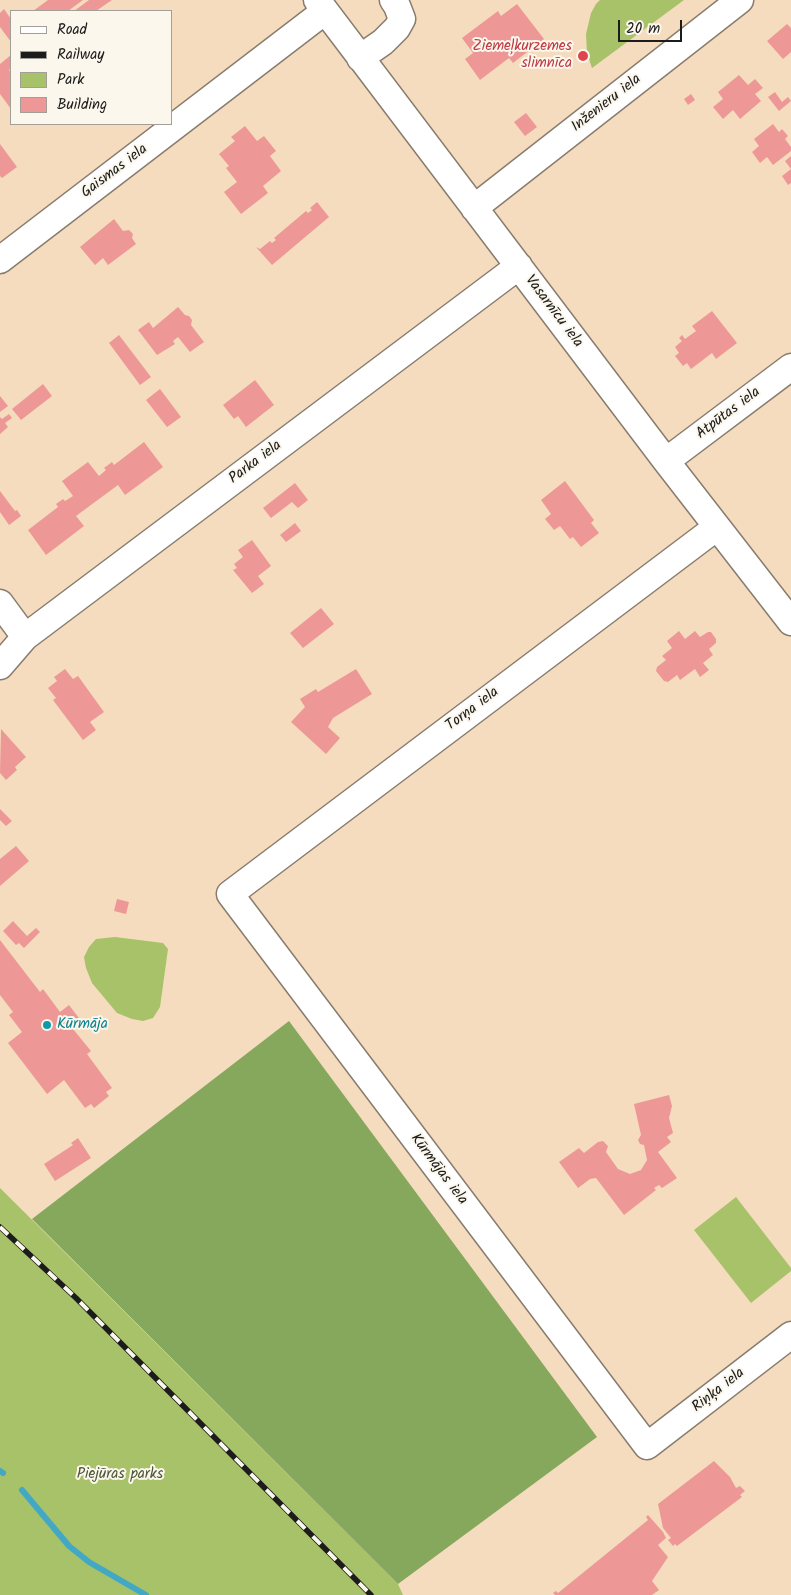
<!DOCTYPE html>
<html>
<head>
<meta charset="utf-8">
<style>
  body { margin:0 }
  #map { position:relative; width:791px; height:1595px; overflow:hidden; background:#f5dcbf; font-family:Kalam,sans-serif }
  canvas { display:block }
  .legend { position:absolute; left:10px; top:10px; width:162px; height:115px; box-sizing:border-box; background:#fbf7ec; border:1px solid #a29f99; margin:0; padding:6px 9px; list-style:none; font-size:15px; color:#1c1c1c }
  .legend li { display:flex; align-items:center; gap:10px; height:25px }
  .legend b { width:25px; border:1px solid #a29f99 }
  .scale { position:absolute; left:618px; top:20px; width:64px; height:22px; box-sizing:border-box; border:2px solid #1c1c1c; border-top:0; padding-left:6px; font-size:15px; line-height:18px; white-space:nowrap; color:#1c1c1c; -webkit-text-stroke:4px #fbf7ec; paint-order:stroke }
</style>
</head>
<body>
<div id="map">
<canvas width="791" height="1595"></canvas>
<ul class="legend">
<li><b style="height:6px;background:#fff"></b>Road</li>
<li><b style="height:6px;background:#1c1c1c"></b>Railway</li>
<li><b style="height:14px;background:#a7c269"></b>Park</li>
<li><b style="height:14px;background:#ed9896"></b>Building</li>
</ul>
<div class="scale">20 m</div>
</div>
<script>
const ctx = document.querySelector('canvas').getContext('2d');
ctx.lineJoin = 'round';
function fill(path, color) { ctx.fillStyle = color; ctx.fill(path, 'evenodd'); }
const poly = rows => new Path2D(rows.map(r => 'M' + r).join(''));
function strokePath(path, color, width, dash) { ctx.strokeStyle = color; ctx.lineWidth = width; ctx.lineCap = dash ? 'butt' : 'round'; ctx.setLineDash(dash || []); ctx.stroke(path); }
function write(font, color, halo, rows, align = 'center') {
  ctx.font = font + ' Kalam,sans-serif'; ctx.lineWidth = 4; ctx.setLineDash([]); ctx.textBaseline = 'middle'; ctx.strokeStyle = halo; ctx.fillStyle = color; for (const [text, x, y, turn = 0] of rows) {
    ctx.save(); ctx.translate(x, y); ctx.rotate((+turn || 0) * Math.PI / 180); ctx.textAlign = isNaN(turn) ? turn : align; if (halo) ctx.strokeText(text, 0, 0); ctx.fillText(text, 0, 0); ctx.restore();
  }
}
fill(poly([
  [600,0,684,0,592,68,587,53,586,34,591,13,596,4],
  [115,937,163,943,168,949,160,1007,153,1018,143,1021,132,1019,117,1013,92,983,86,968,84,957,89,947,96,939],
  [0,1188,398,1584,403,1595,0,1595],
  [736,1197,791,1268,791,1271,751,1303,694,1230]
]), '#a7c269');
fill(poly([
  [289,1021,597,1437,398,1584,32,1219]
]), '#85a85d');
strokePath(poly([
  [0,1471,3,1473],
  [22,1490,69,1546,89,1562,146,1595]
]), '#43a8c3', 6);
fill(poly([
  [48,0,83,0,68,11,33,11],
  [89,0,112,0,96,11,74,11],
  [517,4,544,39,513,63,509,58,480,80,465,59,473,53,462,38,498,11,501,16],
  [4,9,11,19,11,42,0,27,0,13],
  [787,24,791,28,791,52,783,59,767,41],
  [11,55,11,68,9,70,11,73,11,109,0,94,0,64],
  [739,75,748,85,755,79,763,88,755,94,761,101,740,119,733,110,723,119,713,107,723,99,718,92],
  [775,92,782,102,788,97,791,101,779,111,768,97],
  [691,94,695,100,688,105,684,99],
  [526,113,537,127,525,136,514,122],
  [773,124,779,132,782,129,788,136,785,139,791,147,791,151,773,165,767,157,760,163,752,152,759,146,754,139],
  [245,126,257,141,264,136,276,151,270,156,281,171,263,186,268,193,241,214,224,192,237,182,226,168,229,166,219,154,235,141,231,137],
  [0,144,17,167,2,178,0,176],
  [791,156,791,183,788,185,782,176,791,169,785,161],
  [317,202,329,217,272,265,256,247,260,249,270,241,272,243,276,240,274,238,306,211,308,213,312,210,310,208],
  [114,219,123,231,129,230,133,234,132,238,136,244,108,265,103,258,95,265,80,247],
  [178,307,185,315,189,316,192,320,191,325,204,342,190,352,178,337,173,341,175,344,157,355,138,330,149,322,153,328],
  [712,311,737,343,716,359,712,353,691,369,687,363,683,366,675,356,679,353,675,347,682,341,679,338,682,335,685,339,696,331,692,326],
  [119,335,151,377,140,385,109,343],
  [255,380,274,405,246,427,238,416,234,419,223,405],
  [43,384,52,396,21,420,12,409],
  [160,389,181,417,167,427,146,400],
  [0,396,8,406,0,412],
  [9,414,12,418,5,423,8,427,0,434,0,417,2,419],
  [144,442,163,467,125,495,118,485,76,516,84,526,46,555,28,530,58,507,56,504,63,499,65,501,73,496,62,481,88,462,99,476,106,470,104,468,112,462,114,465],
  [565,481,594,520,591,523,599,533,581,547,573,537,570,539,560,526,554,530,545,519,551,514,541,500],
  [295,483,308,500,298,508,292,502,271,518,263,508],
  [0,491,15,511,17,510,21,516,9,525,0,512],
  [295,523,301,531,286,542,280,535],
  [252,540,271,566,258,576,264,584,252,593,233,570,237,568,234,564,243,557,238,550],
  [321,608,334,624,303,648,290,633],
  [679,631,685,639,695,631,700,637,708,632,711,632,716,639,716,643,709,649,713,655,703,663,709,670,700,677,695,669,680,680,677,675,668,682,664,681,656,671,657,667,666,660,662,656,672,648,667,641],
  [65,669,73,679,78,676,104,712,90,722,96,730,83,740,53,700,56,698,48,688,57,681,54,677],
  [356,669,372,694,333,718,328,727,340,738,326,754,291,722,305,707,300,699,316,689,318,692],
  [1,729,26,757,15,767,17,770,6,780,0,773],
  [0,809,12,821,6,826,0,820],
  [16,846,29,861,0,886,0,859],
  [117,899,129,902,126,914,114,911],
  [13,921,27,936,36,928,40,932,24,948,19,943,16,945,3,931],
  [0,940,40,992,43,989,60,1012,69,1005,82,1022,73,1029,91,1051,87,1054,112,1088,106,1092,109,1096,94,1108,91,1104,85,1108,64,1080,47,1094,8,1043,22,1032,9,1015,13,1012,0,995],
  [669,1095,672,1106,669,1118,673,1133,667,1137,671,1142,658,1152,677,1178,662,1188,659,1185,654,1188,656,1190,624,1215,596,1178,590,1179,578,1188,559,1162,579,1148,584,1153,598,1142,603,1141,608,1146,606,1152,618,1169,630,1174,641,1170,647,1160,644,1145,640,1144,638,1140,641,1135,634,1104],
  [78,1138,91,1158,55,1181,44,1164,73,1145,71,1143],
  [714,1461,730,1477,736,1488,740,1486,745,1491,740,1495,742,1497,677,1546,675,1544,673,1546,668,1540,671,1538,663,1528,658,1504],
  [648,1515,663,1532,666,1538,658,1545,668,1557,652,1581,659,1590,652,1595,555,1595,553,1593,556,1591,558,1593,648,1520,646,1517]
]), '#ed9896');
const minor = poly([
  [317,0,666,461,791,622],
  [360,58,383,42,397,28,402,19,397,6,393,0],
  [474,208,740,0],
  [0,260,325,11],
  [666,461,791,367],
  [717,527,230,894,647,1446,791,1335],
  [0,603,25,637],
  [0,666,25,637,519,266]
]);
strokePath(minor, '#887c6e', 29);
strokePath(minor, '#fff', 26);
const rail = poly([
  [0,1227,76,1298,371,1595]
]);
strokePath(rail, '#1c1c1c', 5.5);
strokePath(rail, '#fbf7ec', 4, [11]);
for (const [x, y, r, color] of [
  [583,56,6,"#e0444e"],
  [47,1025,5,"#0f9aa8"]
]) { const dot = new Path2D(); dot.arc(x, y, r, 0, 2 * Math.PI); ctx.fillStyle = color; ctx.fill(dot); strokePath(dot, '#fbf7ec', 2); }
write('15px', '#be3a42', '#fbf7ec', [
  ["Ziemeļkurzemes",572,47],
  ["slimnīca",572,64]
], 'right');
write('15px', '#1c1c1c', '#fbf7ec', [
  ["Inženieru iela",607,104,-38],
  ["Gaismas iela",115,172,-37],
  ["Vasarnīcu iela",553,312,53],
  ["Atpūtas iela",729,414,-37],
  ["Parka iela",256,463,-37],
  ["Torņa iela",473,710,-37],
  ["Kūrmājas iela",438,1170,53],
  ["Riņķa iela",719,1391,-38]
]);
write('15px', '#0d838f', '#fbf7ec', [
  ["Kūrmāja",57,1025]
], 'left');
write('15px', '#4d5637', '#fbf7ec', [
  ["Piejūras parks",120,1475]
]);
</script>
</body>
</html>
